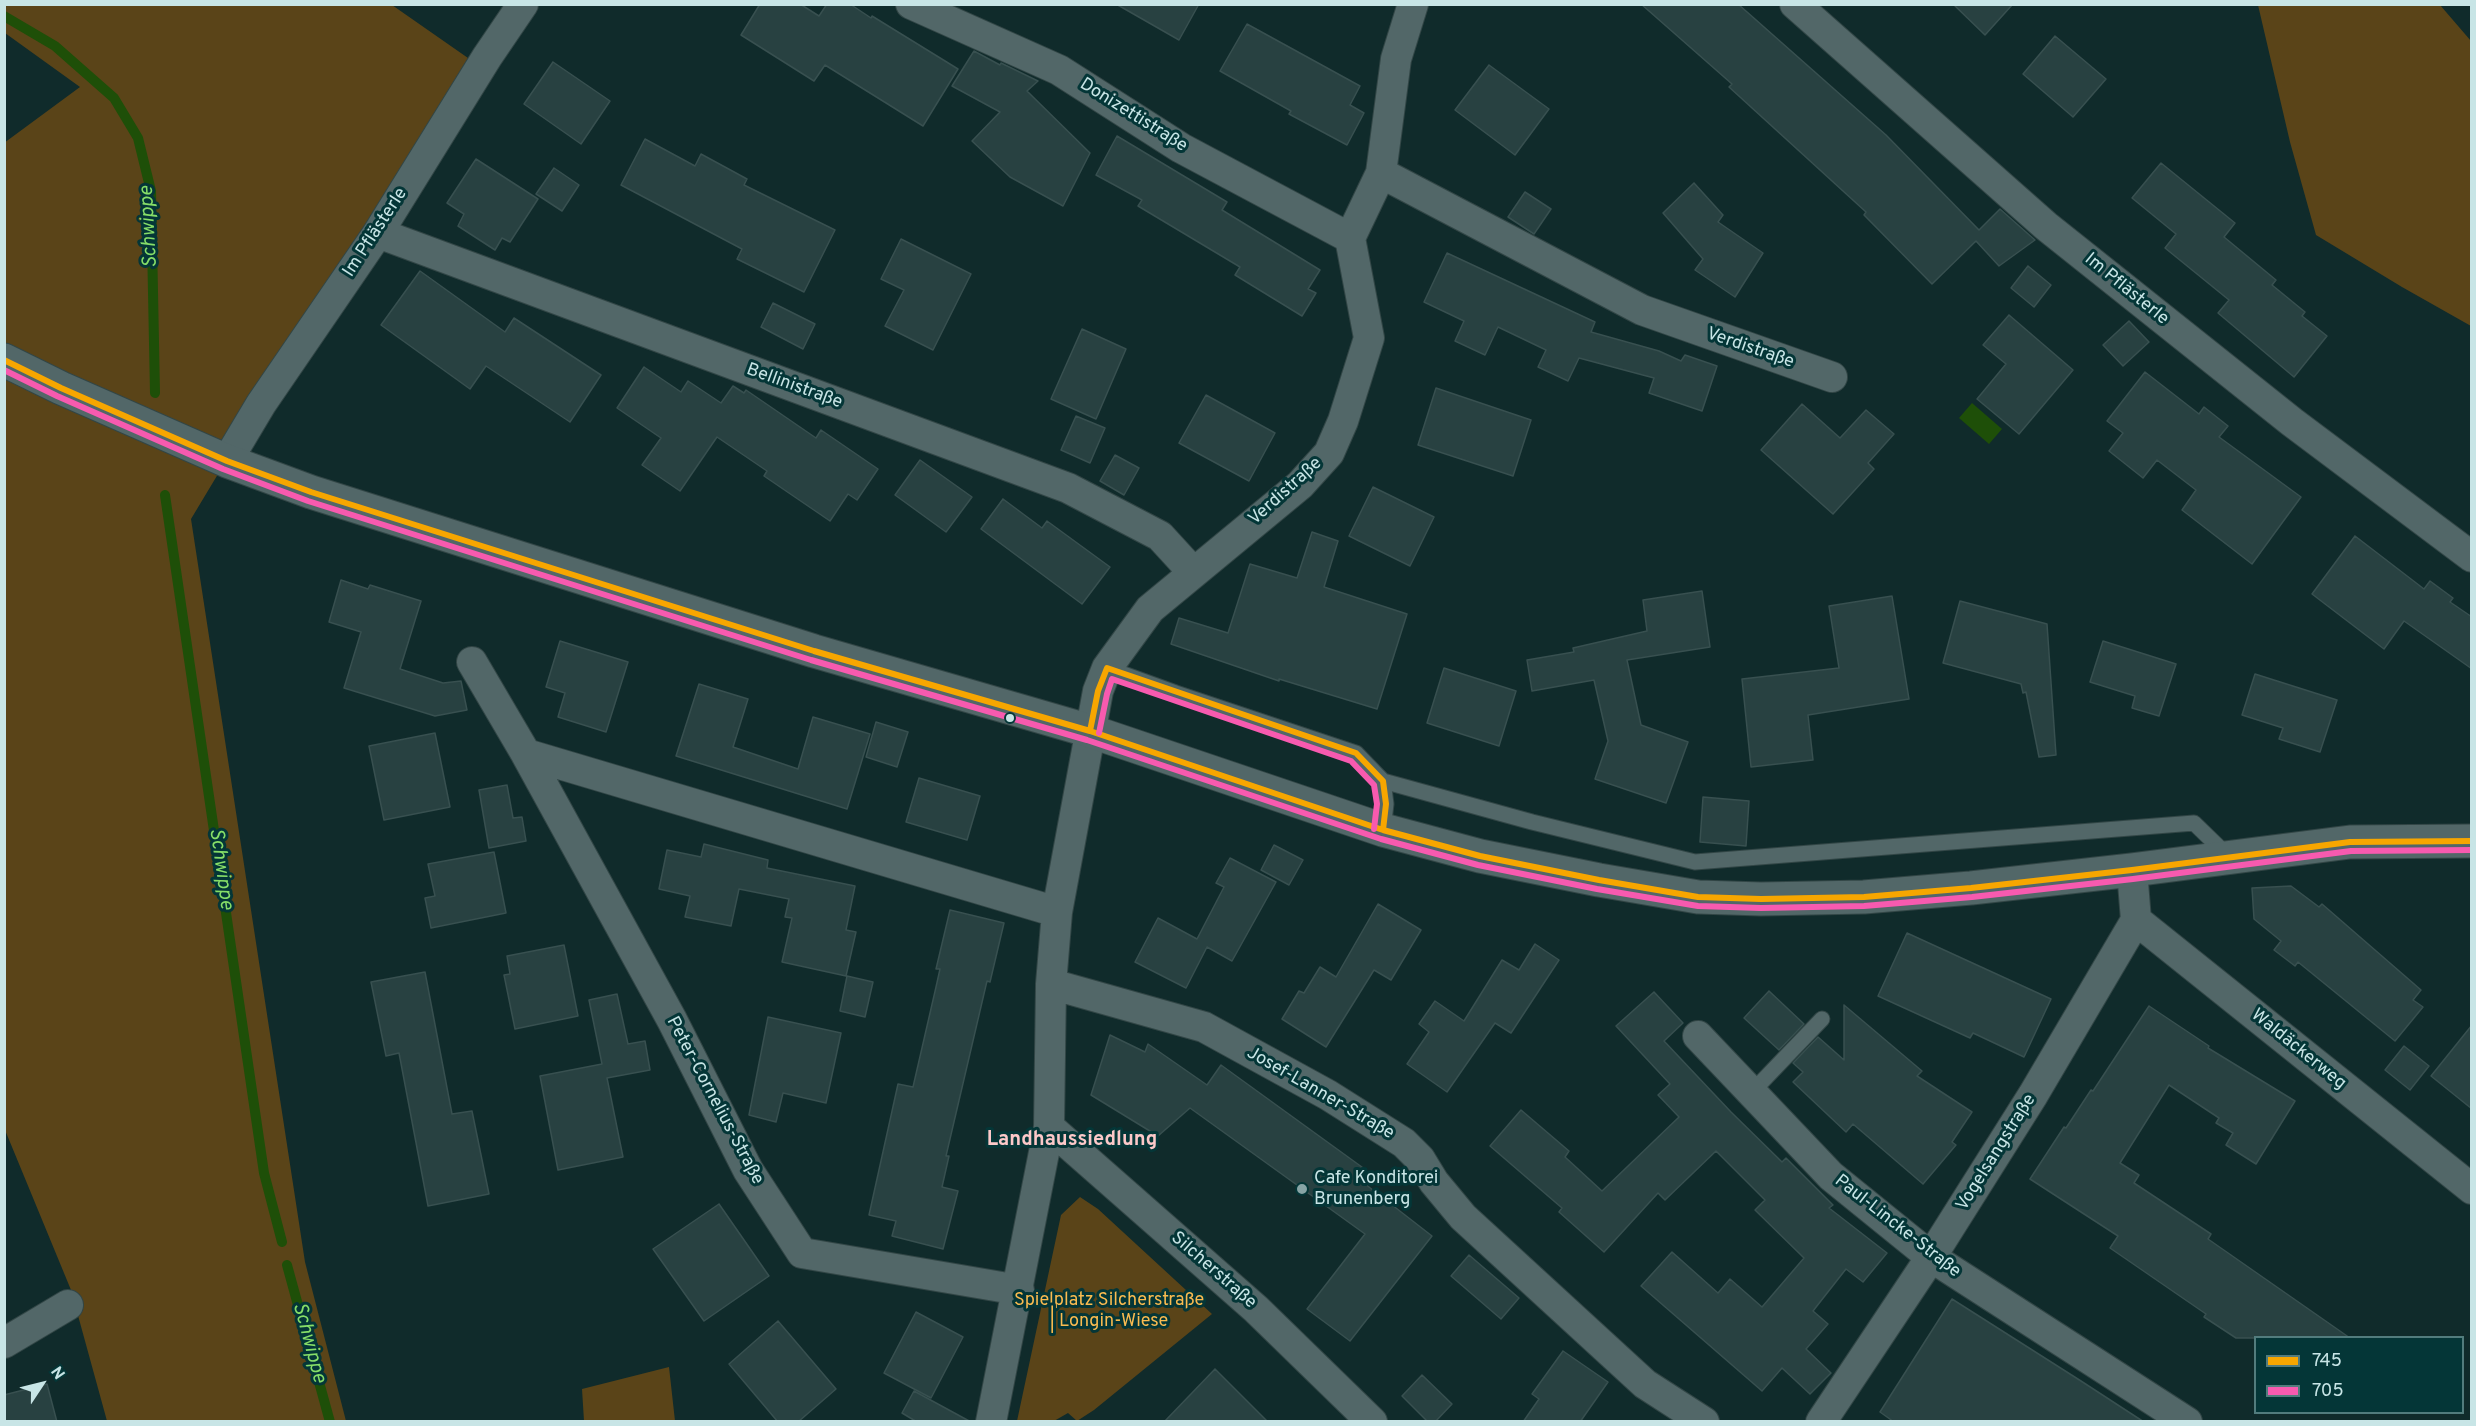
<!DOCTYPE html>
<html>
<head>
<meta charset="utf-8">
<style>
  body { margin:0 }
  #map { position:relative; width:2476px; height:1426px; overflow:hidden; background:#102b2b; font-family:Overpass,sans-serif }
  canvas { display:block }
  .frame { position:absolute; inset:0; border:6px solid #c8e5e6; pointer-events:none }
  .legend { position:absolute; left:2254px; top:1336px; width:210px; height:78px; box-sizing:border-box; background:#043637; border:2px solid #527c7d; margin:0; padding:8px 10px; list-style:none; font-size:18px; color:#c8e5e6 }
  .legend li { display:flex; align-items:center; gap:12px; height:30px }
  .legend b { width:30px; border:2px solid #527c7d }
  .north { position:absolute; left:12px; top:1354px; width:60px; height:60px; -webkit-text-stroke:4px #043637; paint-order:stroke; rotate:55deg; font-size:16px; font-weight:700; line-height:24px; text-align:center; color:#c8e5e6 }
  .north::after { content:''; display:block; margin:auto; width:21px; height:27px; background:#c8e5e6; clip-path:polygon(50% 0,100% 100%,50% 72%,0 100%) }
</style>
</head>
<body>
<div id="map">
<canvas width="2476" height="1426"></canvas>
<div class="frame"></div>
<ul class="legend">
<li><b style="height:8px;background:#f7a600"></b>745</li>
<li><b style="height:8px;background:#f75aaf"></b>705</li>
</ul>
<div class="north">N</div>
</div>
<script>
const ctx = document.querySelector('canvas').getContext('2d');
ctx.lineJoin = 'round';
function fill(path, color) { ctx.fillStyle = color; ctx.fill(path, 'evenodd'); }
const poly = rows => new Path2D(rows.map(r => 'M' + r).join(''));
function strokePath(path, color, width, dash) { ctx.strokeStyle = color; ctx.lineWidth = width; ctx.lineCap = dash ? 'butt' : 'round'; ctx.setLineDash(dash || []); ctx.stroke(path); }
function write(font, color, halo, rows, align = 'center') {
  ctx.font = font + ' Overpass,sans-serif'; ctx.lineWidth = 6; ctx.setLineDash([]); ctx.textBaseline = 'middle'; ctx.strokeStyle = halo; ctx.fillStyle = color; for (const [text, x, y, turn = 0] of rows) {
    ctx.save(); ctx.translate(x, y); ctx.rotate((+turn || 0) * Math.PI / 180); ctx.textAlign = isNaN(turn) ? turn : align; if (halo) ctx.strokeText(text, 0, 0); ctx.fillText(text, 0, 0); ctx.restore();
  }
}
fill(poly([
  [5,5,392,5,468,58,191,519,305,1262,346,1421,107,1421,71,1290,5,1130,4,143,80,87,5,33],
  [2258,5,2440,5,2471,41,2471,326,2402,287,2316,235,2290,142],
  [1080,1197,1098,1209,1212,1314,1094,1410,1077,1421,1068,1413,1054,1421,1017,1421,1061,1215],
  [669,1367,675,1421,584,1421,582,1389]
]), '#5a4418');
fill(poly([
  [1972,403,2002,429,1989,444,1959,418]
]), '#1e4f08');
strokePath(poly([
  [4,16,55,46,114,98,138,138,151,191,155,393],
  [165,495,264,1173,282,1242],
  [287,1265,330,1422]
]), '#1e4f08', 10);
const building = poly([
  [760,4,800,4,819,16,827,4,850,4,871,18,872,16,958,69,923,126,825,65,814,81,741,35,760,4],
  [1116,4,1199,4,1179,40,1116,4],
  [1641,4,1738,4,1886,135,1979,230,2000,209,2035,240,1999,266,1976,241,1932,284,1864,215,1866,212,1729,87,1732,84,1641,4],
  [1953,4,2013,4,1985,35,1953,4],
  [1247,24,1360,86,1350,105,1364,113,1347,145,1289,114,1291,111,1220,71,1247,24],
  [2055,36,2106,79,2073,117,2023,74,2055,36],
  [974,51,1000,65,1001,63,1038,81,1027,91,1090,153,1063,206,1010,177,972,141,1000,112,952,86,974,51],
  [553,62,610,101,581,144,524,104,553,62],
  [1489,65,1549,109,1515,155,1455,110,1489,65],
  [1117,136,1227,202,1222,210,1320,270,1308,289,1316,293,1302,316,1235,275,1240,267,1138,206,1142,200,1096,175,1117,136],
  [645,139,695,166,701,154,747,179,744,185,835,230,804,292,737,259,742,249,621,185,645,139],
  [476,159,538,199,510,242,502,238,495,250,458,226,464,214,447,203,476,159],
  [2161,163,2235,223,2224,237,2276,280,2272,285,2305,312,2302,316,2327,336,2294,377,2218,313,2229,300,2165,248,2176,234,2132,198,2161,163],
  [554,168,579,185,562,211,536,194,554,168],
  [1694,183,1723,215,1718,222,1763,253,1735,297,1695,270,1703,259,1663,213,1694,183],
  [1525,192,1551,209,1534,234,1508,217,1525,192],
  [901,239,971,274,933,350,885,326,904,290,881,279,901,239],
  [1447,253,1595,322,1591,332,1659,351,1681,361,1685,355,1717,366,1702,411,1649,393,1654,378,1579,358,1568,381,1538,367,1546,350,1498,327,1485,355,1455,341,1464,321,1424,302,1447,253],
  [2028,266,2051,285,2034,307,2011,288,2028,266],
  [420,271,505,332,514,318,601,375,570,422,486,366,470,389,381,325,420,271],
  [773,303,815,324,803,349,761,327,773,303],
  [2009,315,2073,370,2019,434,1977,399,2006,364,1983,345,2009,315],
  [2129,321,2149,342,2123,366,2103,345,2129,321],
  [1082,329,1126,349,1096,419,1051,399,1082,329],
  [644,367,681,392,688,381,721,403,733,386,744,393,746,390,816,438,821,430,878,469,857,500,848,494,830,521,764,476,767,471,717,437,680,491,642,465,661,438,617,408,644,367],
  [2145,372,2199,414,2204,407,2228,426,2219,437,2301,497,2252,564,2182,510,2196,490,2157,460,2143,478,2109,451,2123,433,2107,421,2145,372],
  [1436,388,1531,420,1513,476,1418,445,1436,388],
  [1206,395,1275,433,1249,481,1179,443,1206,395],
  [1802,404,1840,438,1866,410,1894,434,1868,463,1874,469,1833,514,1761,450,1802,404],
  [1076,416,1105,428,1090,463,1061,450,1076,416],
  [1115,455,1139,468,1124,495,1100,481,1115,455],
  [920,460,972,497,946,532,895,495,920,460],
  [1373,487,1434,517,1410,566,1349,536,1373,487],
  [1003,499,1042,528,1047,521,1110,567,1082,604,981,529,1003,499],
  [1312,532,1338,541,1324,587,1407,614,1377,709,1279,679,1279,681,1171,644,1179,618,1228,633,1250,564,1297,578,1312,532],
  [2355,536,2424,589,2430,581,2453,598,2450,602,2472,617,2472,669,2404,621,2384,649,2312,594,2355,536],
  [341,580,368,589,370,585,421,601,400,669,443,683,461,681,467,710,435,716,344,688,361,632,329,622,341,580],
  [1702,591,1710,647,1627,660,1641,725,1688,742,1666,803,1595,779,1608,741,1594,680,1532,691,1527,660,1574,652,1573,648,1647,631,1643,600,1702,591],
  [1892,596,1909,699,1808,715,1813,760,1751,767,1742,679,1839,668,1829,606,1892,596],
  [1960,601,2047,624,2056,755,2039,757,2026,692,2023,693,2021,684,1943,663,1960,601],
  [560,641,628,662,606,732,558,717,565,693,546,687,560,641],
  [2103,641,2176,664,2159,716,2132,708,2135,696,2090,682,2103,641],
  [1444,668,1516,691,1499,746,1427,723,1444,668],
  [2255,674,2337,700,2320,752,2279,739,2283,728,2242,715,2255,674],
  [699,684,748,699,733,747,798,769,813,717,870,734,847,809,676,756,699,684],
  [876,722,908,732,897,767,866,757,876,722],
  [435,733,450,807,384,820,369,746,435,733],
  [919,778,980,796,967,840,906,822,919,778],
  [507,785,513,818,522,817,526,841,489,848,479,790,507,785],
  [1703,797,1749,801,1746,846,1700,842,1703,797],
  [704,844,768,860,767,868,855,886,846,930,856,932,846,976,782,962,792,918,785,917,789,899,739,889,731,926,685,917,690,896,659,889,667,850,701,857,704,844],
  [1274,845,1303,860,1289,885,1261,870,1274,845],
  [494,852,506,913,431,928,425,898,435,896,428,864,494,852],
  [1230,858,1276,882,1232,961,1207,947,1186,988,1135,962,1158,918,1197,939,1224,887,1216,883,1230,858],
  [2291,886,2319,907,2322,904,2421,990,2413,1000,2423,1007,2395,1041,2298,962,2295,966,2274,950,2281,941,2254,919,2252,888,2291,886],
  [1378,904,1421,930,1391,980,1374,970,1326,1047,1282,1019,1299,991,1304,993,1320,967,1336,977,1378,904],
  [950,910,1004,923,990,982,987,981,946,1156,949,1156,942,1187,958,1191,943,1249,892,1236,896,1221,869,1215,898,1084,913,1087,936,987,940,969,936,969,950,910],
  [1907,933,2051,999,2024,1057,1973,1033,1970,1038,1878,996,1907,933],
  [1535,944,1559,960,1511,1033,1495,1023,1447,1092,1407,1064,1429,1032,1419,1024,1435,1001,1464,1021,1502,960,1519,970,1535,944],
  [564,945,578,1016,515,1029,504,975,510,974,507,956,564,945],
  [425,972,452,1114,472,1111,489,1194,428,1206,399,1053,386,1056,371,982,425,972],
  [847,976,873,982,865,1017,840,1011,847,976],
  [1769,991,1804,1024,1779,1050,1744,1018,1769,991],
  [1654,992,1683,1023,1664,1041,1731,1112,1782,1162,1786,1158,1833,1205,1829,1208,1887,1253,1863,1282,1846,1269,1813,1311,1828,1324,1806,1349,1831,1373,1810,1394,1782,1368,1762,1391,1641,1286,1672,1252,1718,1293,1730,1279,1762,1307,1804,1258,1755,1210,1765,1200,1716,1151,1665,1200,1658,1193,1604,1252,1559,1212,1562,1208,1490,1146,1521,1110,1569,1151,1565,1157,1602,1191,1679,1117,1658,1095,1670,1084,1616,1026,1654,992],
  [617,994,628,1044,645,1041,650,1070,607,1078,623,1157,558,1170,540,1076,602,1064,589,1000,617,994],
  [1844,1005,1922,1071,1917,1076,1972,1112,1952,1142,1956,1145,1923,1184,1853,1124,1846,1132,1793,1082,1803,1072,1793,1063,1818,1037,1844,1060,1844,1005],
  [2149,1006,2209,1046,2208,1048,2295,1101,2256,1164,2226,1145,2233,1133,2216,1123,2219,1118,2169,1085,2120,1163,2139,1175,2134,1183,2211,1234,2208,1239,2350,1338,2236,1338,2204,1317,2206,1314,2110,1248,2118,1236,2030,1179,2064,1127,2066,1128,2091,1090,2093,1091,2149,1006],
  [768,1017,841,1033,826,1103,783,1093,776,1122,749,1115,768,1017],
  [2472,1025,2472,1109,2431,1076,2472,1025],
  [1110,1035,1145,1052,1148,1044,1207,1085,1221,1065,1366,1170,1360,1180,1432,1236,1350,1341,1307,1309,1365,1234,1190,1108,1158,1136,1091,1095,1110,1035],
  [2404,1046,2429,1066,2410,1090,2385,1070,2404,1046],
  [719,1204,769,1276,704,1321,653,1249,719,1204],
  [1469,1255,1519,1298,1501,1319,1451,1276,1469,1255],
  [1952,1299,2081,1381,2144,1422,1894,1422,1880,1412,1952,1299],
  [916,1312,963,1337,931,1398,884,1373,916,1312],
  [778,1321,836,1389,798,1422,778,1422,729,1364,778,1321],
  [1563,1351,1608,1382,1580,1422,1523,1422,1539,1399,1532,1394,1563,1351],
  [1215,1369,1268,1422,1164,1422,1215,1369],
  [1422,1375,1452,1404,1435,1422,1428,1422,1402,1396,1422,1375],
  [47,1384,57,1422,4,1422,4,1395,47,1384],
  [914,1391,971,1422,917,1422,902,1413,914,1391]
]);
fill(building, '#284141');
strokePath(building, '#385050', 1.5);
const service = poly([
  [1107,668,1176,693,1356,753,1383,781,1532,822,1695,862,2194,823,2229,857],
  [1383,830,1386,804,1383,781],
  [1751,1093,1822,1019]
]);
const minor = poly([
  [911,4,1059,70,1181,148,1350,238],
  [1795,4,2046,226,2292,422,2472,557],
  [1381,173,1642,310,1832,377],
  [378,233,1068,488,1160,536,1193,572],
  [227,461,261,404,378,233,487,57,523,4],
  [472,662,526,754,1057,912],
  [526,754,672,1020,748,1170,802,1253,1019,1290],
  [2136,920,2472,1189],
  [1051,984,1204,1027,1328,1095,1404,1143,1420,1159,1434,1182,1463,1217,1645,1384,1704,1422],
  [1698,1036,1831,1176,1931,1257,2187,1422],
  [1049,1127,1256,1309,1372,1422],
  [4,1343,68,1305],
  [991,1422,1049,1127,1051,984,1057,912,1098,691,1107,668,1150,609,1300,485,1329,453,1343,421,1369,338,1350,238,1381,173,1396,59,1413,4],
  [1821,1422,1931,1257,2033,1095,2136,920,2132,870]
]);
const secondary = poly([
  [4,360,61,388,227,461,311,492,814,651,1090,731,1383,830,1480,856,1599,880,1698,897,1761,899,1864,897,1971,888,2132,870,2350,842,2472,841]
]);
strokePath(service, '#324646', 17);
strokePath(minor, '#324646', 32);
strokePath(secondary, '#324646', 35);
strokePath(service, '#526768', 15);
strokePath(minor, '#526768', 30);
strokePath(secondary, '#526768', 33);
strokePath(poly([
  [4,360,61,388,227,461,311,492,814,651,1090,731,1383,830,1480,856,1599,880,1698,897,1761,899,1864,897,1971,888,2132,870,2350,842,2472,841],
  [1090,731,1098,691,1107,668,1356,753,1383,781,1386,804,1383,830]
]), '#f7a600', 6);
strokePath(poly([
  [4,370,57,396,223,469,308,501,811,660,1087,740,1381,839,1478,865,1597,889,1698,906,1761,908,1864,906,1972,897,2133,879,2351,851,2472,850],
  [1099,733,1107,694,1112,679,1351,761,1374,785,1377,804,1374,829]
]), '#f75aaf', 6);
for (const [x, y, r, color] of [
  [1010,718,5,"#c8e5e6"],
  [1302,1189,6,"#88a4a5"]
]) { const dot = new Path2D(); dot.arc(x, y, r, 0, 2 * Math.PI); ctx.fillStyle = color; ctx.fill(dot); strokePath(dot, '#043637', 2); }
write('18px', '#c8e5e6', '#043637', [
  ["Donizettistraße",1133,116,32],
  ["Im Pflästerle",376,233,-57],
  ["Im Pflästerle",2126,290,39],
  ["Verdistraße",1750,349,19],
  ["Bellinistraße",794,387,20],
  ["Verdistraße",1286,492,-42],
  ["Waldäckerweg",2298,1050,39],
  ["Josef-Lanner-Straße",1320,1094,30],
  ["Peter-Cornelius-Straße",714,1101,62],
  ["Vogelsangstraße",1997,1153,-58],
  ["Paul-Lincke-Straße",1897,1227,38],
  ["Silcherstraße",1213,1271,41]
]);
write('18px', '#c8e5e6', '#043637', [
  ["Cafe Konditorei",1314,1179],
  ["Brunenberg",1314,1200]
], 'left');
write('18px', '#fabb50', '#043637', [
  ["Spielplatz Silcherstraße",1109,1301],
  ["| Longin-Wiese",1109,1322]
]);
write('italic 20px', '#86de68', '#043637', [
  ["Schwippe",150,227,-93],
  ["Schwippe",220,869,82],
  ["Schwippe",308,1343,75]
]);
write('bold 20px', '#fcc8c8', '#043637', [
  ["Landhaussiedlung",1072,1141]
]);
</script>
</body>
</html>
